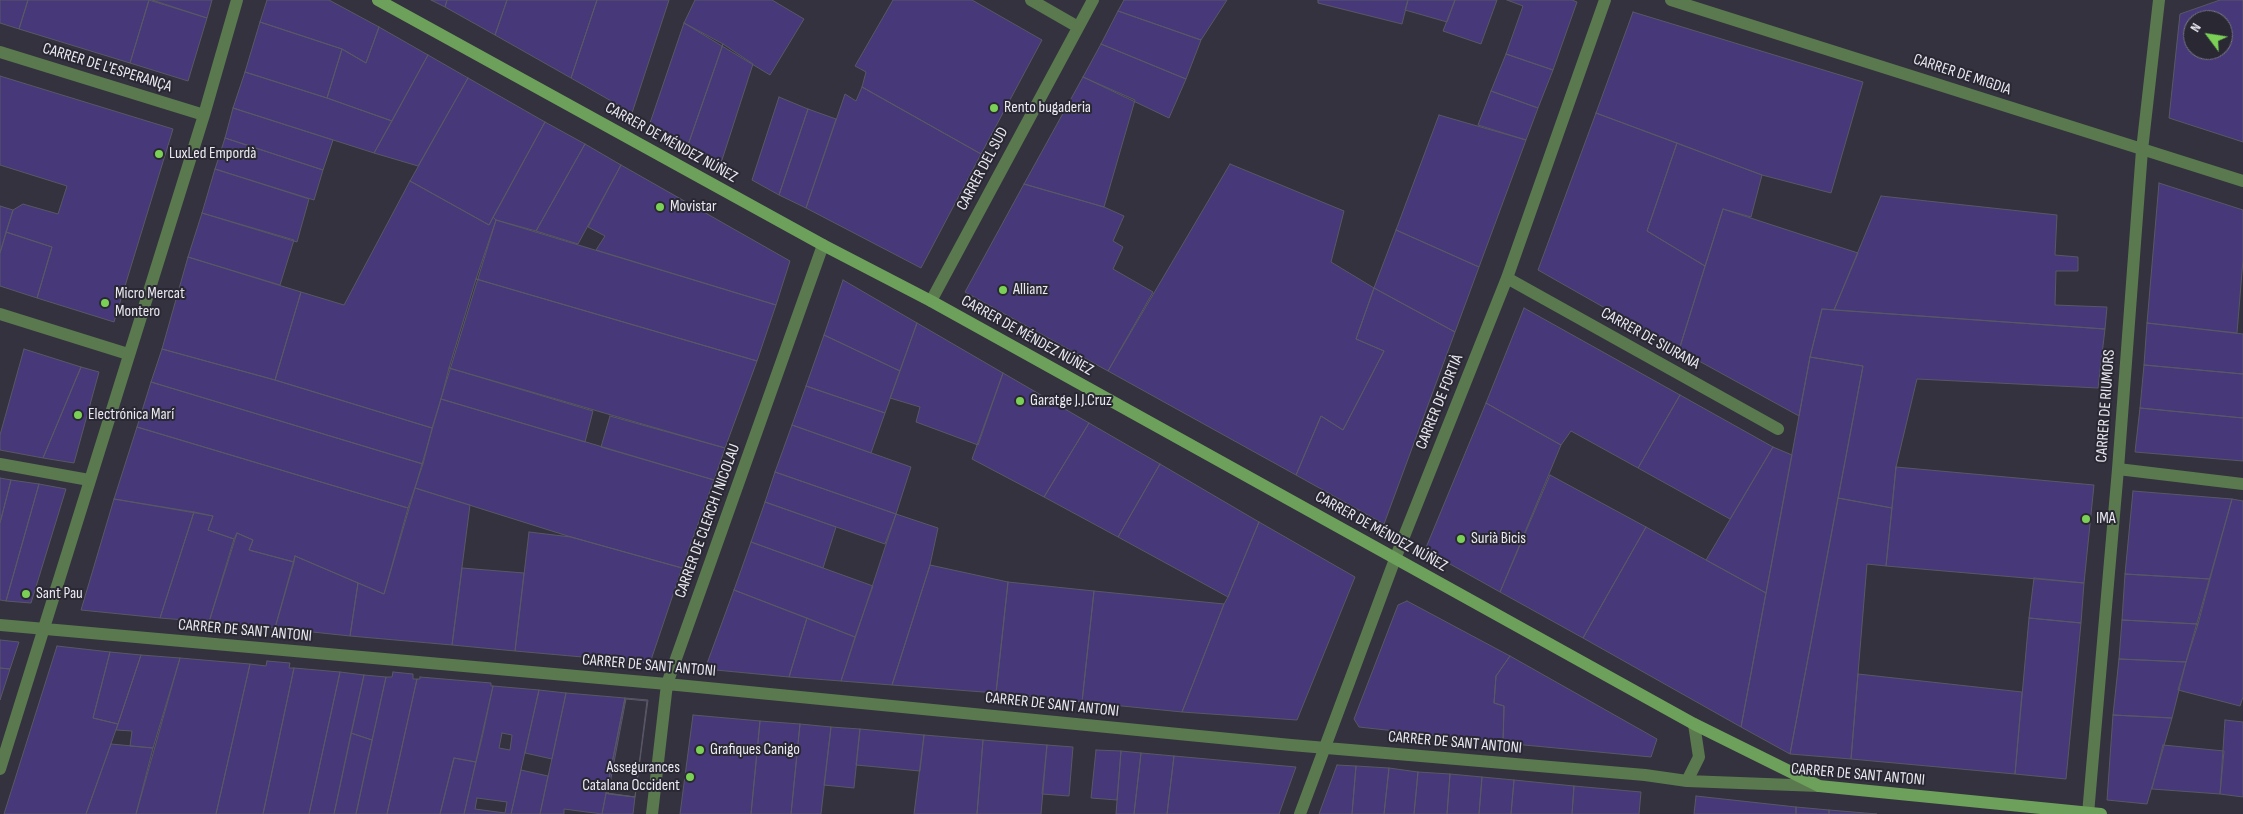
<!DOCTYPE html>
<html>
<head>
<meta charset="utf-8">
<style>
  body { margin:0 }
  #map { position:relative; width:2243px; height:814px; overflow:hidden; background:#33323e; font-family:"Sofia Sans Condensed",sans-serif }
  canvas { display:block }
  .north { position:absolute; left:2183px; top:10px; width:50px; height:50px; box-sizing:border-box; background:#292833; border:1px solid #76757f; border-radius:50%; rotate:301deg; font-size:14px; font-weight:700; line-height:20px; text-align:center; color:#eae9f1 }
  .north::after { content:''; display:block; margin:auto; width:18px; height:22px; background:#7bd156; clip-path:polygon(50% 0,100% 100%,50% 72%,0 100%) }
</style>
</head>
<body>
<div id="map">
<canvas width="2243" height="814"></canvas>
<div class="north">N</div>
</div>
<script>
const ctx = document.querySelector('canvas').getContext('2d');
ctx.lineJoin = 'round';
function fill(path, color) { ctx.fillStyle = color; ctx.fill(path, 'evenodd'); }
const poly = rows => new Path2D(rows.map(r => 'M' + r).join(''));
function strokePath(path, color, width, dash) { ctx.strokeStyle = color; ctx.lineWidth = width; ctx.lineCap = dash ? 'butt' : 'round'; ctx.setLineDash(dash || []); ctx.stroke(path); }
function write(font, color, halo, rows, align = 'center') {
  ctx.font = font + ' "Sofia Sans Condensed",sans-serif'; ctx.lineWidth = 4; ctx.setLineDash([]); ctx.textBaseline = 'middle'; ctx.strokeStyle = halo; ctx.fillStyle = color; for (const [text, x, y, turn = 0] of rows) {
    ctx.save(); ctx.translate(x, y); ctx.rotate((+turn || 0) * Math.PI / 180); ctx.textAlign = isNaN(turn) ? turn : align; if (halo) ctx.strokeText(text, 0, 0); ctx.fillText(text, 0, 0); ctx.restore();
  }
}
const building = poly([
  [0,0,28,0,19,29,0,23,0,0],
  [28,0,149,0,130,63,19,29,28,0],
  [149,0,207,18,188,81,130,63,149,0],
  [152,0,212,0,207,18,152,0],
  [267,0,329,0,379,27,366,63,342,49,260,22,267,0],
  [431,0,447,0,445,7,431,0],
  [447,0,507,0,495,35,445,7,447,0],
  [507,0,597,0,571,78,495,35,507,0],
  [597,0,669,0,632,113,571,78,597,0],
  [695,0,772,0,804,19,770,75,684,23,695,0],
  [893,0,972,0,1042,40,981,154,862,87,866,72,855,66,893,0],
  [1124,0,1227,0,1201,40,1118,11,1124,0],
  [1318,0,1408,0,1402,24,1318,3,1318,0],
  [1408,0,1455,0,1447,22,1405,10,1408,0],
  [1455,0,1497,0,1481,44,1443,31,1455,0],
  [1507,0,1572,0,1577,2,1553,70,1506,54,1523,6,1507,0],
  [2220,0,2243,0,2243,142,2169,118,2180,14,2220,0],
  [2193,20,2223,20,2223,50,2193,50,2193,20],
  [1118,11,1201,40,1186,79,1101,44,1118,11],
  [1633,12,1863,82,1831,193,1762,175,1596,113,1633,12],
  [260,22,342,49,327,98,245,72,260,22],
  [684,23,723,44,688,145,650,123,684,23],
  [379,27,428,55,392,121,327,98,342,49,366,63,379,27],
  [723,44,753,64,721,163,688,145,723,44],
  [1101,44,1186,79,1169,118,1083,77,1101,44],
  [1506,54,1553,70,1538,108,1491,91,1506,54],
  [428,55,468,78,418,166,374,153,428,55],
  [245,72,327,98,392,121,374,153,233,108,245,72],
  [0,76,173,129,114,322,37,298,52,247,6,232,13,210,23,204,58,214,67,186,0,165,0,76],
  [1083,77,1135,100,1104,207,1024,184,1083,77],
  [468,78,545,122,489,225,410,181,468,78],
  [862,87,981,154,921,268,806,208,845,94,856,101,862,87],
  [1491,91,1538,108,1526,140,1478,125,1491,91],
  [779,97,808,109,779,195,752,180,779,97],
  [233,108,333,140,323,170,225,138,233,108],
  [808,109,836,119,806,208,779,195,808,109],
  [1596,113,1677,143,1647,231,1705,266,1679,350,1538,270,1596,113],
  [1439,115,1526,140,1479,267,1396,230,1439,115],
  [545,122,585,144,536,231,496,220,493,217,545,122],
  [225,138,323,170,314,200,215,169,225,138],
  [1677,143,1762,175,1751,217,1723,209,1705,266,1647,231,1677,143],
  [585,144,621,165,578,244,536,231,585,144],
  [1230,164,1344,211,1331,262,1374,288,1356,339,1384,351,1343,430,1321,416,1296,475,1108,371,1230,164],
  [621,165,790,261,776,305,596,250,605,236,588,227,621,165],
  [215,169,309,199,297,242,202,213,215,169],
  [410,181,489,225,493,217,496,220,432,428,275,380,301,292,344,305,410,181],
  [2159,183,2243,210,2243,260,2237,333,2147,323,2159,183],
  [1024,184,1104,207,1124,216,1113,241,1123,247,1113,269,1153,292,1108,371,965,292,1024,184],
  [1881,196,2057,215,2055,255,2078,257,2078,271,2056,271,2055,305,2107,307,2105,329,1834,310,1881,196],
  [0,206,13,210,0,253,0,206],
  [1723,209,1858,253,1834,310,1822,309,1810,357,1799,416,1679,350,1723,209],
  [202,213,294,240,280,285,188,257,202,213],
  [496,220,776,305,757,361,476,279,496,220],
  [1396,230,1479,267,1455,332,1374,288,1396,230],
  [6,232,52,247,37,298,0,286,0,253,6,232],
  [188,257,301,292,275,380,162,349,188,257],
  [476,279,757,361,725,448,449,368,476,279],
  [843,280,917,323,900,371,824,335,843,280],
  [1374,288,1455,332,1384,524,1296,475,1321,416,1343,430,1384,351,1356,339,1374,288],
  [1524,308,1680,395,1638,468,1571,431,1561,445,1486,403,1524,308],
  [1822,309,2105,329,2098,388,1917,379,1896,467,1892,508,1838,498,1863,366,1810,357,1822,309],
  [917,323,1003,373,978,445,916,422,920,407,890,398,917,323],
  [2147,323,2243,334,2243,374,2144,365,2147,323],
  [824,335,900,371,885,413,806,386,824,335],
  [24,349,81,367,43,458,0,450,0,435,24,349],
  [162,349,275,380,432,428,423,464,151,382,162,349],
  [1810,357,1863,366,1790,754,1741,727,1810,357],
  [2144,365,2243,374,2243,418,2140,408,2144,365],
  [81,367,99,372,74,463,43,458,81,367],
  [449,368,593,411,585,442,441,399,449,368],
  [1003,373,1089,423,1044,497,972,459,1003,373],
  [151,382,423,464,408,508,137,427,151,382],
  [806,386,885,413,871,453,792,425,806,386],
  [1680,395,1773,447,1730,519,1638,468,1680,395],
  [441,399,714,480,682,568,571,537,415,488,441,399],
  [1486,403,1561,445,1500,592,1425,550,1486,403],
  [2140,408,2243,418,2243,461,2135,452,2140,408],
  [610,416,725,448,714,480,601,447,610,416],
  [1089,423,1160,464,1118,537,1044,497,1089,423],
  [792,425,911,467,896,514,775,472,792,425],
  [137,427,408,508,384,594,295,556,294,562,249,550,253,540,237,533,234,539,208,530,213,516,114,499,137,427],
  [1773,447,1792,455,1766,593,1706,560,1773,447],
  [1160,464,1259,522,1228,597,1118,537,1160,464],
  [1896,467,2094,485,2084,583,1886,566,1896,467],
  [775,472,896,514,885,544,765,502,775,472],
  [1550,475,1646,527,1583,638,1500,592,1550,475],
  [0,478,11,480,0,523,0,478],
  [11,480,39,484,6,601,0,600,0,523,11,480],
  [39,484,66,489,31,603,6,601,39,484],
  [415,488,470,505,452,645,350,636,358,583,384,594,415,488],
  [2133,491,2232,499,2210,579,2125,574,2133,491],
  [1838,498,1892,508,1886,566,1867,564,1851,759,1790,754,1838,498],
  [114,499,194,512,160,618,81,610,114,499],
  [2232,499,2243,501,2243,697,2240,706,2178,690,2232,499],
  [765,502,836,527,823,568,751,542,765,502],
  [194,512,213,516,208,530,234,539,209,622,160,618,194,512],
  [896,514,938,528,930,565,892,685,841,681,896,514],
  [1259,522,1355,577,1297,720,1182,712,1224,604,1228,597,1259,522],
  [1646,527,1766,593,1741,727,1583,638,1646,527],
  [529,532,571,537,682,568,650,663,515,651,529,532],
  [237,533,253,540,249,550,294,562,275,628,209,622,237,533],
  [751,542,873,586,855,637,734,590,751,542],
  [295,556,358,583,350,636,275,628,295,556],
  [930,565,1008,582,996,693,892,685,930,565],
  [462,568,524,573,515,651,452,645,462,568],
  [2125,574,2210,579,2198,624,2122,620,2125,574],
  [2034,578,2084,583,2081,623,2029,618,2034,578],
  [1008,582,1094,591,1082,702,996,693,1008,582],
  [734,590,807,618,789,677,705,669,734,590],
  [1094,591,1224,604,1182,712,1082,702,1094,591],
  [1407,601,1510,656,1496,676,1494,703,1504,706,1503,743,1359,727,1354,719,1398,605,1407,601],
  [807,618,855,637,841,681,789,677,807,618],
  [2029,618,2081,623,2066,779,2015,774,2029,618],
  [2122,620,2198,624,2186,662,2119,659,2122,620],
  [0,640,19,642,10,669,0,668,0,640],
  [57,646,110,652,93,718,118,724,86,814,4,814,57,646],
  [110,652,141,655,118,724,93,718,110,652],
  [141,655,180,658,153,748,130,746,132,731,116,730,141,655],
  [1510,656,1657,739,1651,757,1503,743,1504,706,1494,703,1496,676,1510,656],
  [180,658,250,664,216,814,136,814,180,658],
  [2119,659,2186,662,2172,718,2113,715,2119,659],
  [267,661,290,663,289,668,294,668,263,814,216,814,250,664,266,666,267,661],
  [0,668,10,669,0,700,0,668],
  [294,668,340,672,309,814,263,814,294,668],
  [340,672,364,675,334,814,309,814,340,672],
  [393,672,413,674,413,679,417,679,387,814,356,814,386,677,392,677,393,672],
  [1858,674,2022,692,2015,774,1851,759,1858,674],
  [364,675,386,677,372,740,351,733,364,675],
  [420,677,491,683,491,686,493,686,482,738,476,762,454,758,440,814,387,814,417,679,420,679,420,677],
  [493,686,539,690,511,814,464,814,493,686],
  [502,733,512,735,510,750,499,748,502,733],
  [477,798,507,802,505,813,475,809,477,798],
  [539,690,566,693,552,759,525,753,539,690],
  [566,693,625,698,602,814,564,809,564,814,540,814,566,693],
  [625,698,648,700,635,797,606,793,625,698],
  [626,699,647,701,635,797,608,794,626,699],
  [693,715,760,721,751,814,680,814,693,715],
  [2113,715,2172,718,2147,804,2107,800,2113,715],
  [2225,720,2243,722,2243,797,2220,794,2225,720],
  [760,721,800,724,791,814,751,814,760,721],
  [800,724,831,727,821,814,791,814,800,724],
  [831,727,860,729,854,788,824,785,831,727],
  [860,729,924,735,920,771,856,765,860,729],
  [351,733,372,740,367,762,356,814,334,814,351,733],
  [924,735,983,740,977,814,914,814,924,735],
  [983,740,1047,745,1041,814,977,814,983,740],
  [111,744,153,748,136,814,86,814,111,744],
  [1047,745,1073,747,1069,796,1042,794,1047,745],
  [2163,745,2224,751,2220,794,2152,789,2163,745],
  [1096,750,1121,751,1117,800,1091,798,1096,750],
  [1121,751,1141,753,1134,814,1116,814,1121,751],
  [1141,753,1174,756,1167,814,1134,814,1141,753],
  [1174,756,1296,767,1279,814,1167,814,1174,756],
  [454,758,476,762,464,814,440,814,454,758],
  [1337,765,1356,766,1352,814,1319,814,1337,765],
  [1356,766,1389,768,1384,814,1352,814,1356,766],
  [1389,768,1418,772,1414,814,1384,814,1389,768],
  [521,770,548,776,540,814,511,814,521,770],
  [1418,772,1450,774,1447,814,1414,814,1418,772],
  [1450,774,1482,777,1479,814,1447,814,1450,774],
  [1482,777,1514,780,1511,814,1479,814,1482,777],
  [1514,780,1574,786,1572,814,1511,814,1514,780],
  [1574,786,1641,792,1639,814,1572,814,1574,786],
  [606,793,635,797,633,814,602,814,606,793],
  [1696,796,1796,807,1796,814,1694,814,1696,796],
  [1796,807,1829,810,1829,814,1796,814,1796,807],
  [1829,810,1877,814,1829,814,1829,810]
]);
fill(building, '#473979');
strokePath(building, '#595865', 1);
strokePath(poly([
  [1031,0,1078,27],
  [1671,0,2243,181],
  [0,52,204,115],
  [1507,278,1778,429],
  [931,301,1093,0],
  [0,314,128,354],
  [0,464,89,480],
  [2118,469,2243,484],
  [0,625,667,684,1291,745,1645,775,1687,781,1819,786],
  [0,769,204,115,237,0],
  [1687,781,1699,757,1694,724],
  [652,814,667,684,823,245],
  [1300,814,1395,559,1507,278,1605,0],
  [2088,814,2118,469,2142,150,2159,0]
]), '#5a794e', 12);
strokePath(poly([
  [378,0,823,245,931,301,1694,724,1819,786,2101,814]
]), '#6da05a', 12);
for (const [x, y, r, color] of [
  [994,108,5,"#7bd156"],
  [159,154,5,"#7bd156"],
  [660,207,5,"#7bd156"],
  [1003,290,5,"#7bd156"],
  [105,303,5,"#7bd156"],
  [1020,401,5,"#7bd156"],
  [78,415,5,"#7bd156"],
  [2086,519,5,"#7bd156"],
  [1461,539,5,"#7bd156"],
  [26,594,5,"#7bd156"],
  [700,750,5,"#7bd156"],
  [690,777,5,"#7bd156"]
]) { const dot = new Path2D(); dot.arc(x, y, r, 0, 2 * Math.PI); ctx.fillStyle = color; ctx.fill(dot); strokePath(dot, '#292833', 2); }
write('16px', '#eae9f1', '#292833', [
  ["CARRER DE L'ESPERANÇA",107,68,17],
  ["CARRER DE MIGDIA",1962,75,18],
  ["CARRER DE MÉNDEZ NÚÑEZ",671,143,29],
  ["CARRER DEL SUD",983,169,-62],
  ["CARRER DE MÉNDEZ NÚÑEZ",1027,336,29],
  ["CARRER DE SIURANA",1650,339,29],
  ["CARRER DE FORTIÀ",1440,402,-68],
  ["CARRER DE RIUMORS",2106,406,-86],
  ["CARRER DE CLERCH I NICOLAU",708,521,-70],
  ["CARRER DE MÉNDEZ NÚÑEZ",1381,532,29],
  ["CARRER DE SANT ANTONI",245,631,5],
  ["CARRER DE SANT ANTONI",649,666,5],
  ["CARRER DE SANT ANTONI",1052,705,6],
  ["CARRER DE SANT ANTONI",1455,743,5],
  ["CARRER DE SANT ANTONI",1858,775,5]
]);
write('16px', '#eae9f1', '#292833', [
  ["Rento bugaderia",1004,108],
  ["LuxLed Empordà",169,154],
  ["Movistar",670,207],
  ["Allianz",1013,290],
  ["Micro Mercat",115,294],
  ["Montero",115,312],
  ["Garatge J.J.Cruz",1030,401],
  ["Electrónica Marí",88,415],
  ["IMA",2096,519],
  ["Surià Bicis",1471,539],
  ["Sant Pau",36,594],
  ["Grafiques Canigo",710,750],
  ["Assegurances",680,768,"right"],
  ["Catalana Occident",680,786,"right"]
], 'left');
</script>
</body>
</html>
